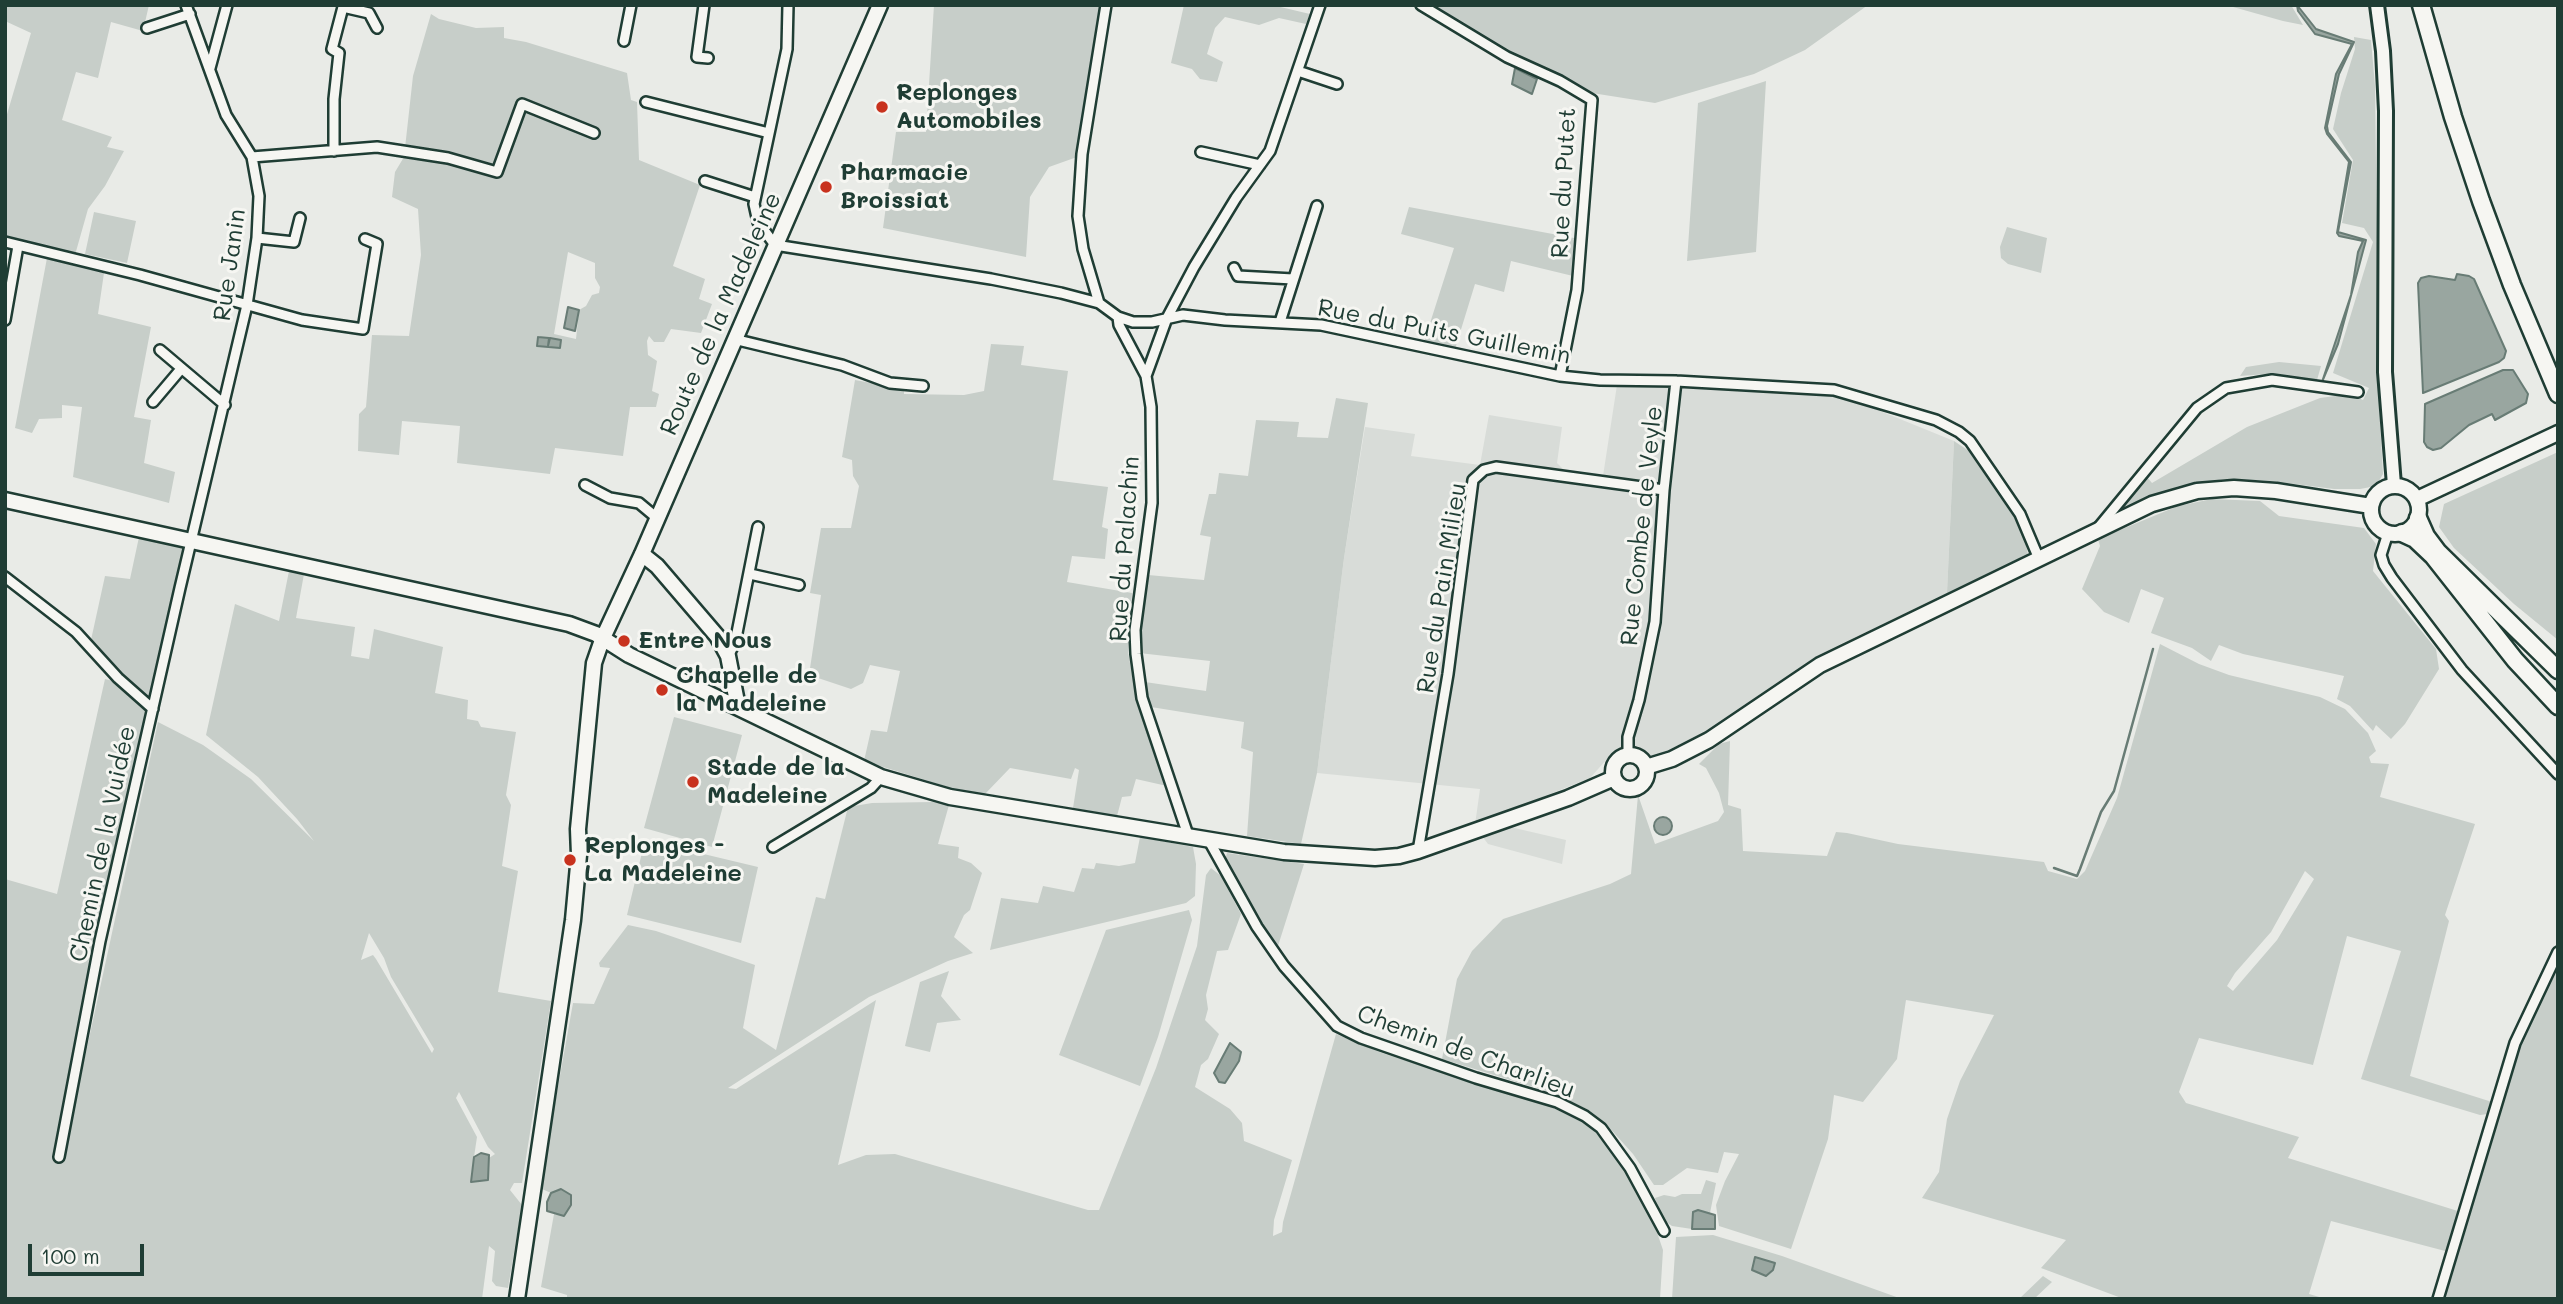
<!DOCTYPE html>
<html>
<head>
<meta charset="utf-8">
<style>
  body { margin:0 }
  #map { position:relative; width:2563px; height:1304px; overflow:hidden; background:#e9ebe7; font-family:Mali,sans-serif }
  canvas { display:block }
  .frame { position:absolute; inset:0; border:7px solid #1f3d34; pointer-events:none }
  .scale { position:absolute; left:28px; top:1244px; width:116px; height:32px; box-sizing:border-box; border:4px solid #1f3d34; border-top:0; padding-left:9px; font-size:21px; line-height:24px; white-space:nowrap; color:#1f3d34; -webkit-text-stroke:5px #f6f6f2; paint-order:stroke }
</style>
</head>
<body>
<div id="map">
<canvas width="2563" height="1304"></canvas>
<div class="frame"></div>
<div class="scale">100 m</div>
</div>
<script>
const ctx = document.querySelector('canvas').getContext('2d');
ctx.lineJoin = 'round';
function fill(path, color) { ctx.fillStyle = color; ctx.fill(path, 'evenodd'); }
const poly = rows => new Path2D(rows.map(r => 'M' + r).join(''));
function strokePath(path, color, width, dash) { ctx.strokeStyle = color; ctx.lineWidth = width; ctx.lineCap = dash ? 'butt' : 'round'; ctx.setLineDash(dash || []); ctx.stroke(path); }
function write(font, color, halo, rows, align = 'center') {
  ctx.font = font + ' Mali,sans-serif'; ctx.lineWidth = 6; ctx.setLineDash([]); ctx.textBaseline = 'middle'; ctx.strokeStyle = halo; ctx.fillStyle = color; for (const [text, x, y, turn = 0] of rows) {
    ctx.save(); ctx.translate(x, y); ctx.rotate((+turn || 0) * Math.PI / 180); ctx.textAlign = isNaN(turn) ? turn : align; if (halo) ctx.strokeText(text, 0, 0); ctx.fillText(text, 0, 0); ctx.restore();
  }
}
fill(poly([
  [1617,385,1823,394,1863,404,1954,441,1947,593,1829,650,1709,731,1653,757,1638,746,1616,749,1590,778,1500,814,1506,826,1566,840,1562,864,1488,844,1482,836,1473,839,1480,789,1317,773,1344,558,1365,427,1415,434,1411,456,1480,465,1489,415,1562,427,1557,463,1568,474,1603,476]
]), '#d8dcd8');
fill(poly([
  [5,5,149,5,143,31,111,22,98,78,76,72,62,120,112,137,107,147,124,151,105,186,88,209,75,255,5,238,5,121,31,33,5,21],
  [934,5,1101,5,1077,157,1049,167,1030,197,1026,257,883,228,896,132,926,132],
  [1184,5,1272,5,1310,14,1306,24,1279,18,1259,25,1225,17,1215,28,1207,54,1223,62,1217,82,1200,79,1192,69,1171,63],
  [1429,5,1868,5,1805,50,1754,74,1655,103,1592,93,1502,49],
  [2226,5,2291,5,2303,25,2283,21],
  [431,14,439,19,476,28,504,27,504,38,526,42,627,73,631,100,637,102,639,160,700,185,673,266,705,279,699,299,712,304,701,333,671,329,664,342,654,342,649,336,647,341,648,355,657,361,652,391,659,394,656,407,630,407,623,456,555,448,550,474,457,463,460,426,402,421,399,455,358,451,359,414,366,407,372,335,409,336,421,255,418,209,392,197,395,172,404,157,413,76],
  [568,252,595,263,595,278,600,287,599,293,592,295,586,306,579,310,576,339,554,334],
  [2354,37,2371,40,2375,86,2379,404,2383,474,2376,486,2360,489,2334,489,2271,481,2225,479,2179,486,2114,514,2146,476,2152,483,2247,427,2320,398,2350,394,2363,400,2369,388,2333,373,2373,242,2364,228,2342,223,2353,160,2333,129,2341,93,2355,49],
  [1766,81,1756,252,1687,261,1698,103],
  [1409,207,1574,238,1573,276,1511,261,1504,292,1475,284,1455,349,1424,342,1454,248,1401,234],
  [94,212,136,221,127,263,85,254],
  [2007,227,2047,238,2041,273,2008,264,2001,258,2000,247],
  [47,258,104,273,98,314,151,327,134,417,151,420,144,463,175,472,169,503,73,477,82,407,62,405,62,418,39,419,32,433,15,428],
  [991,344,1024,346,1021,365,1068,371,1053,480,1108,487,1102,527,1108,529,1105,559,1072,556,1067,582,1132,593,1128,652,1137,702,1167,786,1136,779,1131,796,1122,797,1117,816,1073,808,1079,770,1075,768,1071,779,1010,768,985,794,951,788,864,761,871,730,887,732,900,671,870,665,863,683,851,689,809,675,821,595,810,593,821,528,851,528,859,486,853,476,852,460,842,457,855,380,904,389,904,394,964,395,984,391],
  [2279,362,2321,366,2317,380,2267,374,2240,376,2246,367],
  [1336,398,1368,403,1344,558,1317,773,1301,844,1247,836,1253,752,1241,748,1244,722,1151,707,1145,682,1206,691,1210,661,1139,653,1138,630,1148,575,1204,580,1211,537,1200,535,1209,494,1216,494,1219,473,1248,476,1256,420,1299,422,1297,437,1328,438],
  [1954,441,1969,451,2013,516,2024,534,2028,555,1947,593],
  [2558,452,2558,640,2514,604,2454,548,2439,527,2444,504],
  [2212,499,2260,501,2279,516,2364,528,2376,544,2373,571,2436,649,2439,669,2405,724,2391,739,2376,725,2373,731,2350,706,2337,699,2344,676,2243,654,2219,645,2211,661,2192,648,2151,633,2164,598,2141,589,2129,623,2104,612,2082,589,2100,546,2098,539,2178,506],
  [139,537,186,549,148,700,138,694,91,640,105,576,130,579],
  [289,571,304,574,296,618,355,627,351,656,369,659,374,629,443,647,435,693,468,700,467,719,478,721,481,727,516,732,506,795,511,805,502,866,518,871,498,992,551,1001,522,1183,514,1183,510,1190,522,1205,508,1288,496,1286,492,1281,495,1251,489,1246,482,1299,5,1299,5,879,57,894,105,679,117,682,146,709,114,863,86,985,61,1132,64,1153,158,722,203,745,251,779,314,841,297,819,258,777,206,735,235,604,279,621],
  [369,933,384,958,391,977,434,1049,432,1053,376,959,373,955,361,960],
  [459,1092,488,1147,495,1154,489,1158,488,1180,471,1177,477,1137,456,1098],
  [2160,644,2199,664,2229,675,2320,697,2345,709,2368,733,2376,751,2369,757,2371,763,2389,764,2380,797,2475,824,2445,915,2449,921,2410,1076,2492,1102,2488,1114,2480,1115,2361,1079,2401,951,2347,936,2313,1065,2199,1038,2179,1092,2186,1103,2299,1137,2288,1158,2461,1212,2449,1252,2331,1221,2309,1294,2326,1299,2124,1299,2041,1268,2066,1240,1922,1198,1939,1172,1947,1119,1960,1081,1994,1015,1906,1000,1897,1059,1863,1102,1834,1095,1828,1139,1791,1249,1719,1226,1716,1205,1725,1181,1739,1154,1724,1152,1718,1173,1687,1168,1663,1185,1654,1185,1633,1154,1606,1124,1590,1111,1556,1094,1442,1059,1457,979,1472,951,1503,919,1610,884,1631,874,1638,795,1655,844,1718,821,1724,812,1719,793,1706,768,1699,764,1719,744,1730,741,1728,805,1741,809,1743,851,1827,856,1836,832,1847,833,1898,844,2044,862,2048,871,2077,879,2085,871,2117,798],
  [2305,871,2314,879,2277,940,2233,991,2227,986,2235,973,2271,932],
  [674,717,742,735,712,847,644,828],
  [933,802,949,805,938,844,959,847,958,858,971,863,982,873,970,910,964,915,954,937,973,953,948,961,869,997,728,1088,736,1089,876,1000,838,1165,866,1155,895,1154,1088,1210,1099,1210,1156,1068,1197,946,1206,875,1211,868,1221,876,1241,914,1228,950,1217,951,1206,995,1208,1009,1205,1020,1219,1034,1208,1059,1201,1065,1195,1087,1230,1109,1242,1123,1244,1141,1292,1160,1274,1220,1273,1236,1282,1232,1283,1222,1336,1034,1382,1053,1552,1107,1588,1125,1616,1154,1651,1215,1663,1250,1660,1299,567,1299,567,1295,541,1287,554,1214,564,1215,562,1189,551,1193,542,1189,542,1176,573,1003,594,1004,610,968,600,967,599,963,628,925,656,931,755,965,743,1028,776,1050,816,897,825,899,848,807,872,803],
  [1140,837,1193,847,1196,864,1195,896,1186,903,990,950,1001,898,1038,903,1043,886,1074,892,1082,868,1094,869,1096,863,1119,866,1135,863],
  [645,840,758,867,741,943,627,915],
  [1227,853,1304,864,1277,949,1224,863],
  [1189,910,1192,920,1158,1037,1140,1086,1059,1055,1106,930],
  [2558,961,2558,1299,2442,1299,2452,1272,2520,1047],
  [949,971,941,996,961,1020,937,1023,930,1052,905,1046,920,982],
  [1706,1180,1716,1183,1710,1213,1698,1210,1694,1212,1692,1229,1672,1226,1665,1221,1657,1208,1655,1198,1664,1195,1675,1197,1682,1194,1701,1194],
  [1713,1235,1782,1256,1902,1299,1672,1299,1676,1237],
  [2043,1276,2052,1282,2034,1299,2019,1299]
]), '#c7cec9');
const water = poly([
  [2297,5,2316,29,2354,42,2339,74,2327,126,2328,132,2351,162,2338,232,2366,240,2338,344,2322,382,2351,295,2358,252,2363,241,2339,236,2337,233,2349,162,2327,134,2325,128,2336,74,2352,44,2315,34,2298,11,2297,5],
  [1515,68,1537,79,1532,94,1512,84,1515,68],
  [2457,274,2469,276,2474,279,2506,351,2504,358,2499,362,2423,393,2418,283,2421,278,2429,276,2455,280,2457,274],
  [568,307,579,310,575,331,564,328,568,307],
  [538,337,549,338,548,346,550,338,561,340,560,348,537,346,538,337],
  [2503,370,2513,370,2528,394,2526,403,2495,420,2492,414,2469,425,2441,448,2433,450,2427,447,2424,442,2425,404,2503,370],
  '1654 826a9 9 0 1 1 18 0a9 9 0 1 1-18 0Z',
  [1230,1043,1241,1052,1239,1061,1225,1083,1219,1082,1214,1073,1230,1043],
  [481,1153,489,1155,488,1180,471,1182,474,1157,481,1153],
  [561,1189,571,1195,571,1205,564,1216,547,1211,547,1202,551,1193,561,1189],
  [1698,1210,1715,1215,1715,1229,1692,1229,1693,1212,1698,1210],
  [1755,1257,1775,1263,1773,1270,1766,1276,1752,1270,1755,1257]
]);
fill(water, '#99a6a0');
strokePath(water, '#687c75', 2);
strokePath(poly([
  [2054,868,2077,876,2080,869,2101,812,2114,791,2153,649]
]), '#687c75', 2.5);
const street = poly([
  [704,5,697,57,708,58],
  [788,5,787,49,754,204,758,222,775,245,991,279,1061,293,1099,303,1118,317,1133,322,1152,322,1183,315,1225,320,1321,325,1560,376,1600,380,1676,381,1834,390,1936,420,1959,432,1970,441,2020,514,2039,559],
  [1421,5,1507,57,1560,81,1592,100,1577,290,1560,376],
  [147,28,190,14],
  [624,41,631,5],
  [210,68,227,5],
  [1298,71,1337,84],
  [646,102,769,133],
  [334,151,334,99,339,53,332,49,343,7,369,13,377,28],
  [1201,152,1260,165],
  [252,157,377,147,448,158,497,172,522,104,594,133],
  [705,181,755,197],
  [257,238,294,242,300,218],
  [5,242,140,275,302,320,363,329,377,244,365,239],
  [1234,268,1238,276,1293,279],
  [1099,303,1083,249,1078,216,1082,154,1106,5],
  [1118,317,1119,325,1146,376],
  [5,320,18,246],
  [1280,322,1317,206],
  [734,339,842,365,890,383,923,386],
  [160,350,225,405],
  [153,402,181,369],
  [585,485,610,498,639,503,657,518],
  [2098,528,2197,408,2226,388,2272,380,2358,392],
  [2388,533,2381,555,2384,565,2392,578,2462,670,2558,774],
  [750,574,799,585],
  [5,577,76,632,118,678,153,709],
  [728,656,735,643,758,527],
  [1628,755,1628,737,1639,700,1655,622,1664,490,1676,381],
  [1188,835,1142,698,1136,654,1135,630,1152,503,1151,407,1146,376,1167,318,1194,267,1236,198,1270,151,1320,5],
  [1208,839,1257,927,1284,966,1337,1026,1361,1038,1476,1078,1557,1102,1585,1116,1601,1128,1630,1168,1664,1231],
  [773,847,871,788,881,777],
  [1418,851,1448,674,1473,480,1484,470,1496,467,1664,490],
  [59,1157,100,941,180,588,247,305,257,238,259,196,252,157,226,115,186,5],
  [2438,1299,2515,1043,2558,952]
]);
const secondary = poly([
  [2377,5,2383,51,2386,111,2385,372,2394,485]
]);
const primary = poly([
  '2371 510a24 24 0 1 1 48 0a24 24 0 1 1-48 0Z',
  [2417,499,2558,433],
  [5,500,569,624,596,634,629,655,881,777,950,797,1284,852,1375,858,1399,856,1418,851,1568,798,1614,778],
  [642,554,657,566,717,636,728,656,738,707],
  '1613 772a17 17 0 1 1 34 0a17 17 0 1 1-34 0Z',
  [1646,767,1672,759,1709,740,1820,665,2152,504,2197,491,2234,488,2276,491,2371,506],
  [517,1299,573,920,579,855,578,829,594,663,602,640,642,554,880,5]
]);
const highway = poly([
  [2421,5,2453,117,2481,201,2512,285,2558,394],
  [2418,518,2426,536,2438,552,2558,670],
  [2402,533,2415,539,2433,556,2515,660,2558,706]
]);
strokePath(street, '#1f3d34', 14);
strokePath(secondary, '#1f3d34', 18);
strokePath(primary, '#1f3d34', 19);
strokePath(highway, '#1f3d34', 21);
strokePath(street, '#f6f6f2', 9);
strokePath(secondary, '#f6f6f2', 12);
strokePath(primary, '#f6f6f2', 14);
strokePath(highway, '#f6f6f2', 16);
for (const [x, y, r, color] of [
  [882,107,7,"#c8321e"],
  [826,187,7,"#c8321e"],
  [624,641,7,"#c8321e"],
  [662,690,7,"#c8321e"],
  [693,782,7,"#c8321e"],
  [570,860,7,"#c8321e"]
]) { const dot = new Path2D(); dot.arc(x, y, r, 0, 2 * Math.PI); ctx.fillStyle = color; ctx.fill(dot); strokePath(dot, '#f6f6f2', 2.5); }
write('bold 24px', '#1f3d34', '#f6f6f2', [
  ["Replonges",896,93],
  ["Automobiles",896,121],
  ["Pharmacie",840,173],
  ["Broissiat",840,201],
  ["Entre Nous",638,641],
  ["Chapelle de",676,676],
  ["la Madeleine",676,704],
  ["Stade de la",707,768],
  ["Madeleine",707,796],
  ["Replonges -",584,846],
  ["La Madeleine",584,874]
], 'left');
write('24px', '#1f3d34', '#f6f6f2', [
  ["Rue du Putet",1564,183,-87],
  ["Rue Janin",230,265,-82],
  ["Route de la Madeleine",721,314,-66],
  ["Rue du Puits Guillemin",1444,332,11],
  ["Rue Combe de Veyle",1642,526,-84],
  ["Rue du Palachin",1125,549,-86],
  ["Rue du Pain Milieu",1442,588,-81],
  ["Chemin de la Vuidée",103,844,-78],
  ["Chemin de Charlieu",1466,1052,20]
]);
</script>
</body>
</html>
